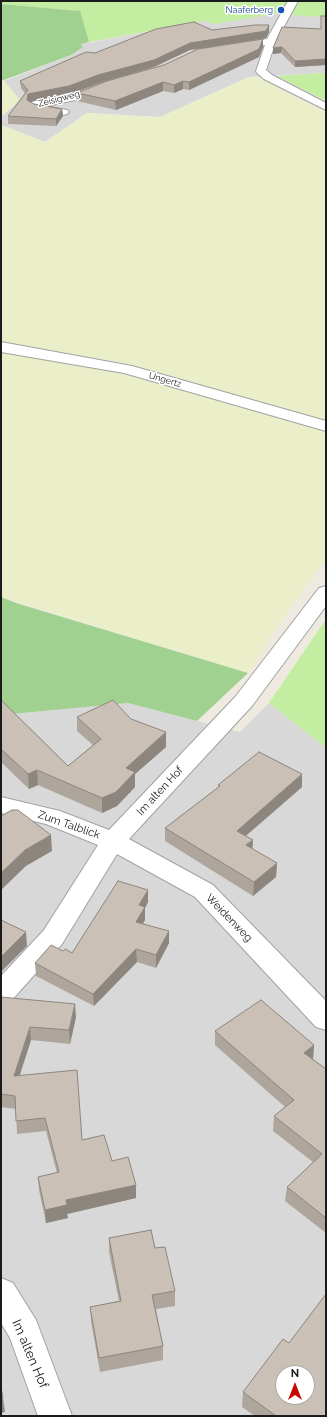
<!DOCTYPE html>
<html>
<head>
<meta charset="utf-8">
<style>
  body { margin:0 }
  #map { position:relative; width:327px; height:1417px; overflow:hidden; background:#eeeae0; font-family:Raleway,sans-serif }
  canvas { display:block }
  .frame { position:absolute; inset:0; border:2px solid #1b1b1b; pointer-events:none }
  .north { position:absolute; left:275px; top:1365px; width:40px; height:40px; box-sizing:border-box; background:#fff; border:1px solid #a4a4a4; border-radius:50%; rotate:0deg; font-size:11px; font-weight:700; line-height:16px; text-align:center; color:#1b1b1b }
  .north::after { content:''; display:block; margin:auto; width:14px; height:18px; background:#c60800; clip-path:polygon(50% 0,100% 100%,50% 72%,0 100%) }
</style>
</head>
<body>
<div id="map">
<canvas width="327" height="1417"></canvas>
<div class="frame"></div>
<div class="north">N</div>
</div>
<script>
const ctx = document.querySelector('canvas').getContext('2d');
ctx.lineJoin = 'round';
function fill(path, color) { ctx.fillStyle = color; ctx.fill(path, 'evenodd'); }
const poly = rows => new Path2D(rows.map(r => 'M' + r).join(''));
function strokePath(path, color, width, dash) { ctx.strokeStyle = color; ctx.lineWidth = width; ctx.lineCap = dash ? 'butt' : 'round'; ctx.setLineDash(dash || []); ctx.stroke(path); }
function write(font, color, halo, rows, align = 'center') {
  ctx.font = font + ' Raleway,sans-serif'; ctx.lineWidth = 3; ctx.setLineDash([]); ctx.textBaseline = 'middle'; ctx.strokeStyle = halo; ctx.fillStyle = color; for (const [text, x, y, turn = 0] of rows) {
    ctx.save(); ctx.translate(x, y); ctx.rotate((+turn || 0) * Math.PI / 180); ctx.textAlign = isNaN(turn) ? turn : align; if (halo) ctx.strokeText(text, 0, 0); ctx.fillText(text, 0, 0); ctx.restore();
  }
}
fill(poly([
  [282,13,303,16,326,17,326,73,249,77,160,117,87,113,45,142,1,125,1,117,19,100,4,81,71,55,82,44,205,21,213,24],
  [128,703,240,732,269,703,326,748,326,1416,1,1416,1,715],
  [283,1373,307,1373,307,1397,283,1397]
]), '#d9d8d8');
fill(poly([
  [249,77,258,77,326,113,326,558,272,634,248,673,1,597,1,125,45,142,87,113,160,117],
  [1,81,4,81,20,100,1,117]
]), '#eaefc9');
fill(poly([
  [1,1,326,1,326,17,303,16,281,13,213,24,205,21,89,42,79,11,1,4],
  [326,73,326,101,277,76],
  [326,619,326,748,269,703]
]), '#c3eda0');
fill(poly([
  [1,4,80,11,89,42,82,44,81,46,83,47,71,55,1,81],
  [1,597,16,603,248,673,197,721,128,703,1,715]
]), '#a1d191');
const minor = poly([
  [288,1,298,1,276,41,266,70,272,75,326,103,326,110,264,79,257,73,256,71,265,45,233,50,228,47,233,44,267,39,288,1],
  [105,82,110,85,109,87,76,100,45,106,67,110,69,112,67,114,63,115,31,109,28,104,34,101,70,95,105,82],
  [1,342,132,366,326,421,326,431,124,373,1,352,1,342],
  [326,586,326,606,252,706,129,839,213,885,326,1001,326,1030,316,1027,195,897,117,854,62,944,11,1001,1,1004,1,976,44,930,98,845,46,824,1,813,1,797,60,811,109,830,236,696,319,588,326,586],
  [1,1278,13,1283,36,1320,72,1416,38,1416,10,1338,1,1323,1,1278]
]);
strokePath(minor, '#a2a2a2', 2);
fill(minor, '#fff');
fill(poly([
  [321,16,326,16,326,65,295,67,281,53,273,54,273,48,321,29],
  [212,30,269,32,266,38,190,50,154,67,99,83,70,94,30,102,34,104,62,109,63,116,56,126,8,124,8,116,25,93,21,88,20,81,95,53],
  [263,47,259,57,189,90,183,89,174,93,163,91,116,110,77,101,77,93],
  [1,700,68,766,93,745,77,731,77,717,131,719,166,747,135,774,135,787,117,806,102,813,38,785,29,789,1,762],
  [218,785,302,787,246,836,253,840,252,849,277,863,276,877,253,896,165,841,165,828,218,788],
  [148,902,145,908,145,920,143,923,169,943,156,968,137,962,94,1006,36,976,35,963,63,951,72,953],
  [1,997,76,1017,70,1044,31,1040,20,1075,82,1140,112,1161,136,1185,136,1198,67,1214,68,1218,46,1223,39,1190,38,1177,57,1173,46,1131,17,1134,16,1109,1,1107],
  [215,1031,314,1045,313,1059,326,1069,326,1233,285,1201,287,1187,313,1162,273,1131,274,1116,285,1107,215,1045],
  [109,1238,155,1248,175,1291,175,1306,156,1309,163,1346,163,1360,100,1372,91,1321,90,1307,119,1301,109,1252],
  [243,1392,326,1416,255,1416,242,1407]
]), '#aea59d');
fill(poly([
  [269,25,269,32,266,38,190,50,154,67,99,83,70,94,29,102,27,100,28,94,98,75,190,43],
  [263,39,263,47,259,57,189,90,189,82],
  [282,47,281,53,273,54,273,48],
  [326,59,326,65,295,67,295,61],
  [183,81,183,89,174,93,174,85],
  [163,82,163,91,116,110,115,101],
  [62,109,63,116,56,126,56,119],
  [166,732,166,747,135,774,135,787,117,806,102,813,102,798,126,768],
  [37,770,38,785,29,789,28,774],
  [302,774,302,787,236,844,237,831],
  [51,835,52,851,26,866,1,890,1,873,25,850],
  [253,840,252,854,246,845],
  [277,863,276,877,253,896,254,882],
  [148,890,148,902,145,908,145,920,136,934,136,922,139,905],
  [169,931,169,943,156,968,156,955],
  [26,932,27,946,1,972,1,957],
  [136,949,137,962,94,1006,93,994],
  [75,1004,76,1017,70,1044,69,1030],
  [30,1027,31,1040,15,1089,14,1076],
  [314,1045,313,1059,304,1053],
  [136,1185,136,1198,67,1214,68,1218,46,1223,45,1210,66,1200],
  [3,1398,5,1412,1,1413,1,1399]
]), '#8d867f');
const building = poly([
  [321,16,326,16,326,59,295,61,282,47,273,48,282,27,321,29,321,16],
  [194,22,212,30,255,25,269,25,266,31,190,43,154,60,98,75,69,86,28,94,27,100,34,104,62,109,56,119,8,116,28,90,20,81,86,52,95,53,156,29,194,22],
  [263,39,259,49,189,82,183,81,174,85,163,82,115,101,77,93,107,81,164,65,198,49,263,39],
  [1,700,68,766,101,739,77,717,113,700,131,719,166,732,126,768,135,772,116,792,102,798,37,770,28,774,1,749,1,700],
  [259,752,302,774,237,831,253,840,246,845,277,863,254,882,165,828,220,786,218,785,259,752],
  [12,810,18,810,51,835,25,850,1,873,1,816,12,810],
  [118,881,148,890,139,905,145,907,136,922,169,931,156,955,136,949,93,994,35,963,51,945,63,951,65,949,72,953,118,881],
  [1,920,26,932,1,957,1,920],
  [1,997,75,1004,69,1030,30,1027,14,1076,77,1070,82,1140,104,1135,112,1161,128,1157,136,1185,66,1200,67,1205,45,1210,38,1177,59,1172,45,1118,16,1121,15,1096,1,1094,1,997],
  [261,1000,314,1045,304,1053,326,1069,326,1218,287,1187,322,1154,274,1116,294,1100,215,1031,261,1000],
  [151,1230,155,1248,165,1247,175,1291,152,1295,163,1346,99,1358,90,1307,121,1301,109,1238,151,1230],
  [326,1294,326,1416,276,1416,243,1392,283,1339,289,1343,326,1294],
  [283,1373,307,1373,307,1397,283,1397,283,1373],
  [1,1387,3,1398,1,1399,1,1387]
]);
fill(building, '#cac0b6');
strokePath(building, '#8d867f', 1);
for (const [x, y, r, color] of [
  [281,10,4,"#1a4fb4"]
]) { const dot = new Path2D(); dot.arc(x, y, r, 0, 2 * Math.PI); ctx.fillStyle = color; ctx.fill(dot); strokePath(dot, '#fff', 1.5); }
write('9px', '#164399', '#fff', [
  ["Naaferberg",273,10]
], 'right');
write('9px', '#1b1b1b', '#fff', [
  ["Zeisigweg",59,99,-14],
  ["Ungertz",165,380,16]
]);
write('11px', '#1b1b1b', '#fff', [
  ["Im alten Hof",160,791,-47],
  ["Zum Talblick",69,825,19],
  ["Weidenweg",229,918,46]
]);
write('13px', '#1b1b1b', '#fff', [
  ["Im alten Hof",30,1354,67]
]);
</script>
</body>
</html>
